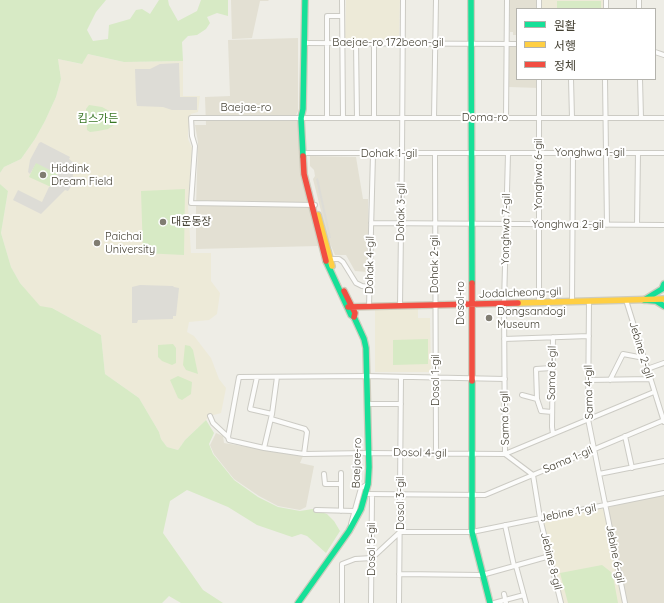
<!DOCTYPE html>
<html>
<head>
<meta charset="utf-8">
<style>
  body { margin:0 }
  #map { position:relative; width:664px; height:603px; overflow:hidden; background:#eeede6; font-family:Quicksand,"Noto Sans KR",sans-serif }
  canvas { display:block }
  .legend { position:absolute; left:516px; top:8px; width:140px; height:72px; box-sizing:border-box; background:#fff; border:1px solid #b4b3ad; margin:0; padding:5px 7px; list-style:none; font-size:12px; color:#444033 }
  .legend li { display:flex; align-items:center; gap:8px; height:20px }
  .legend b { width:20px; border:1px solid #b4b3ad }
</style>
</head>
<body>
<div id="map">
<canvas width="664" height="603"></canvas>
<ul class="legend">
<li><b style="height:5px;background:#16e098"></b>원활</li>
<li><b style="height:5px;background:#ffcf43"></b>서행</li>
<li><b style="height:5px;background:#f24e42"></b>정체</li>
</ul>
</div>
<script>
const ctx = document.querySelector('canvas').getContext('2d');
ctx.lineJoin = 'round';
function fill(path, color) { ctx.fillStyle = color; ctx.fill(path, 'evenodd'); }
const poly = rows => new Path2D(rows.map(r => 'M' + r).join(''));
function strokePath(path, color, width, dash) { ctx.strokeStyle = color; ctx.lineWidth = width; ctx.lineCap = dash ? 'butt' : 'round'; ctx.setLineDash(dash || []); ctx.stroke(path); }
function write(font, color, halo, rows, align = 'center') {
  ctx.font = font + ' Quicksand,"Noto Sans KR",sans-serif'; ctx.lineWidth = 4; ctx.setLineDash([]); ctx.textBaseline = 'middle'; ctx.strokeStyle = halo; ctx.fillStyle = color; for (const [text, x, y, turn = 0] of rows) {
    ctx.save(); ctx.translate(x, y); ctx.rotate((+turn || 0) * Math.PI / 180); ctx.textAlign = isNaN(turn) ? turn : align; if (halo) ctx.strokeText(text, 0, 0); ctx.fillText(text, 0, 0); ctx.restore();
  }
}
fill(poly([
  [231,0,268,0,269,1,260,1,252,38,232,39],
  [509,0,539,0,539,9,517,9,517,35,513,35,513,32,510,32],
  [298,38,298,111,296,115,299,127,318,246,196,249,196,207,198,142,195,125,206,125,205,97,230,96,228,40],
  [507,44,517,44,517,79,539,79,539,88,509,87],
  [310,156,356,157,363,199,368,199,368,272,355,271,346,255,335,255,328,239,313,179,315,176,314,170,310,166],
  [216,433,223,436,224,443,303,456,300,463,314,466,306,507,300,510,278,506,259,496,234,479,214,454,210,445],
  [664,494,664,603,625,603,605,508]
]), '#e3e0d3');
fill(poly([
  [346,0,400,0,399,40,345,40],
  [541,0,604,0,604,9,541,9],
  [88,54,124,62,183,61,183,96,200,96,198,112,191,114,188,133,188,139,192,148,188,207,191,253,211,253,211,281,220,293,217,314,209,320,189,322,187,332,194,336,211,358,219,379,226,388,221,413,210,416,185,440,178,450,167,447,161,439,159,432,139,398,105,374,101,335,52,308,40,307,20,283,11,267,1,233,8,191,0,184,0,173,4,167,21,159,35,139,45,121,56,97,61,79,58,59,81,64],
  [418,309,418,318,430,318,431,372,375,372,375,310],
  [605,505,623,603,561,603,540,518]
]), '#edead8');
fill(poly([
  [0,0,106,0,96,12,87,30,93,41,108,39,109,25,130,19,136,10,142,9,150,14,159,0,168,0,169,5,178,21,197,11,201,0,228,0,228,16,217,13,207,17,210,23,206,29,197,35,188,36,182,42,183,61,124,62,88,54,82,64,58,59,61,79,56,97,45,121,35,139,21,159,4,167,0,173],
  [557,1,601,1,601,9,557,9],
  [89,105,102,107,113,113,116,118,114,125,108,129,98,131,90,132,87,130,86,109],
  [36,162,58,173,51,187,29,177],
  [0,184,8,191,1,233,11,267,20,283,40,306,52,308,101,335,105,374,139,398,159,432,161,439,167,447,178,450,185,440,206,420,214,433,209,444,213,454,234,480,258,497,278,507,300,511,313,509,327,514,334,521,340,531,326,553,307,536,301,534,292,537,257,525,228,507,187,490,170,501,163,533,203,590,223,603,181,603,169,596,162,603,0,603],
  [185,189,184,255,143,253,141,191],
  [428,339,428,364,393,365,393,340],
  [173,344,176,348,176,363,172,365,162,361,158,357,158,345],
  [185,345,190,346,193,350,198,374,186,370,183,365],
  [178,376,192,382,191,394,182,400,178,398,170,380],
  [602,565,611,572,613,576,618,603,568,603,560,573]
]), '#d7eac5');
fill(poly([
  [179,63,180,97,197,97,197,110,172,110,163,107,137,106,136,100,135,69,150,69,160,64],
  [41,142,70,157,69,159,74,163,72,185,68,191,65,190,41,214,13,200,18,190,42,202,49,187,51,187,58,174,36,163,30,174,28,172,30,160,39,143],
  [318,178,331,238,329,238,316,179],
  [140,285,173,286,174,287,179,288,176,316,173,316,173,319,138,320,137,323,132,323,132,287]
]), '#dddcd6');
const street = poly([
  [342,0,343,118],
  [539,0,539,9],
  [639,0,639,9],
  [606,9,606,0],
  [304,43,517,44],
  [356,43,357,118],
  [655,52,664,55],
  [539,79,539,302],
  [571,79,572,118],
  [605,79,607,225],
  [640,79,641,118],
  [327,118,327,16,342,16],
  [374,118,374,43],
  [434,118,436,0],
  [506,118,507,0],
  [306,153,664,153],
  [435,154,436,454],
  [508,154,504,303,505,454,533,475,540,518,561,603],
  [315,205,191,203,195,146,192,136,191,118,664,118],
  [371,223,664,225],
  [637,225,638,153],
  [330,259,339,259,343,262,356,283,362,286,370,287],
  [626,300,664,422],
  [589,301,588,419,625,603],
  [572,302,573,153],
  [400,306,402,154,403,0],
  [369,307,373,154],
  [553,337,552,427,553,434],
  [504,339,589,336],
  [647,369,664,363],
  [257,377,250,409,272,414],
  [589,380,650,379],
  [610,380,623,354,644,358],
  [522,395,537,399],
  [367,404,401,404],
  [552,412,541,411,537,399,536,369,552,368],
  [210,416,213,423,228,437,229,440,264,448,304,454,368,453,505,454,654,392],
  [271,419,305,429,307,432,304,454],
  [625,436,632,468],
  [228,437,239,377,366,376,505,379],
  [264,448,272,414,277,377],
  [341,473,341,511],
  [324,474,325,484,341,484],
  [599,474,664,461],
  [366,494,485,495,664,420],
  [316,510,354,511],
  [351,524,361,488,368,484],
  [505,525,514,566],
  [516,566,526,603],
  [399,574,482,575,550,556],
  [504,594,506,603],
  [342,603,342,564,355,559,372,558,400,532,472,532,664,493],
  [371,603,372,495],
  [399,603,401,377],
  [494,603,524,595]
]);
const fast = poly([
  [471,0,472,283],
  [303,156,301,118,303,109,305,0],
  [644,300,662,289,664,284],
  [644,300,656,301,664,306],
  [472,381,472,532,490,603],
  [298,603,349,531,361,509,368,484,369,467,366,348,364,339,354,317,351,315,326,261]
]);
const slow = poly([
  [318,215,332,266],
  [518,303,664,299]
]);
const jam = poly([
  [303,156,304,174,326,261],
  [472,283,472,381],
  [344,291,355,313,354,317],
  [348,307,518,303]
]);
strokePath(street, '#cccbc4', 6);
strokePath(fast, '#ceccbd', 8);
strokePath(slow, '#ceccbd', 8);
strokePath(jam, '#ceccbd', 8);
strokePath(street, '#fcfcfb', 4);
strokePath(fast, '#16e098', 5.5);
strokePath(slow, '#ffcf43', 5.5);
strokePath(jam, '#f24e42', 5.5);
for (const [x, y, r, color] of [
  [43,175,4,"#807d72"],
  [163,222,4,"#807d72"],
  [97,243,4,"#807d72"],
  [489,318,4,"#807d72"]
]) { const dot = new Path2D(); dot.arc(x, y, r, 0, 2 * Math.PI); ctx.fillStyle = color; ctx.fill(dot); strokePath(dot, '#fff', 1.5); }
write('11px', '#444033', '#fff', [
  ["Baejae-ro 172beon-gil",388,43],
  ["Baejae-ro",246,108],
  ["Doma-ro",485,118],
  ["Yonghwa 1-gil",590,153],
  ["Dohak 1-gil",389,154],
  ["Yonghwa 6-gil",539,174,-90],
  ["Dohak 3-gil",401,212,-89],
  ["Yonghwa 2-gil",568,225],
  ["Yonghwa 7-gil",506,229,-89],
  ["Dohak 2-gil",435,264,-90],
  ["Dohak 4-gil",370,265,-89],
  ["Jodalcheong-gil",520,293,-2],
  ["Dosol-ro",461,303,-90],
  ["Jebine 2-gil",641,350,73],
  ["Sama 8-gil",552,373,-89],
  ["Dosol 1-gil",436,380,-90],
  ["Sama 4-gil",589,392,-91],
  ["Sama 6-gil",505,418,-91],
  ["Dosol 4-gil",420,453,1],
  ["Sama 1-gil",568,460,-23],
  ["Baejae-ro",357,463,-88],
  ["Dosol 3-gil",401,503,-90],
  ["Jebine 1-gil",568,513,-11],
  ["Dosol 5-gil",372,549,-90],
  ["Jebine 6-gil",615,554,79],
  ["Jebine 8-gil",551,561,76]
]);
write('11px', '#397725', '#fff', [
  ["킴스가든",98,119]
]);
write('11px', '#444033', '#fff', [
  ["Hiddink",51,169],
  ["Dream Field",51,182],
  ["대운동장",171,222],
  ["Paichai",105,237],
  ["University",105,250],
  ["Dongsandogi",497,312],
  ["Museum",497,325]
], 'left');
</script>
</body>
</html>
